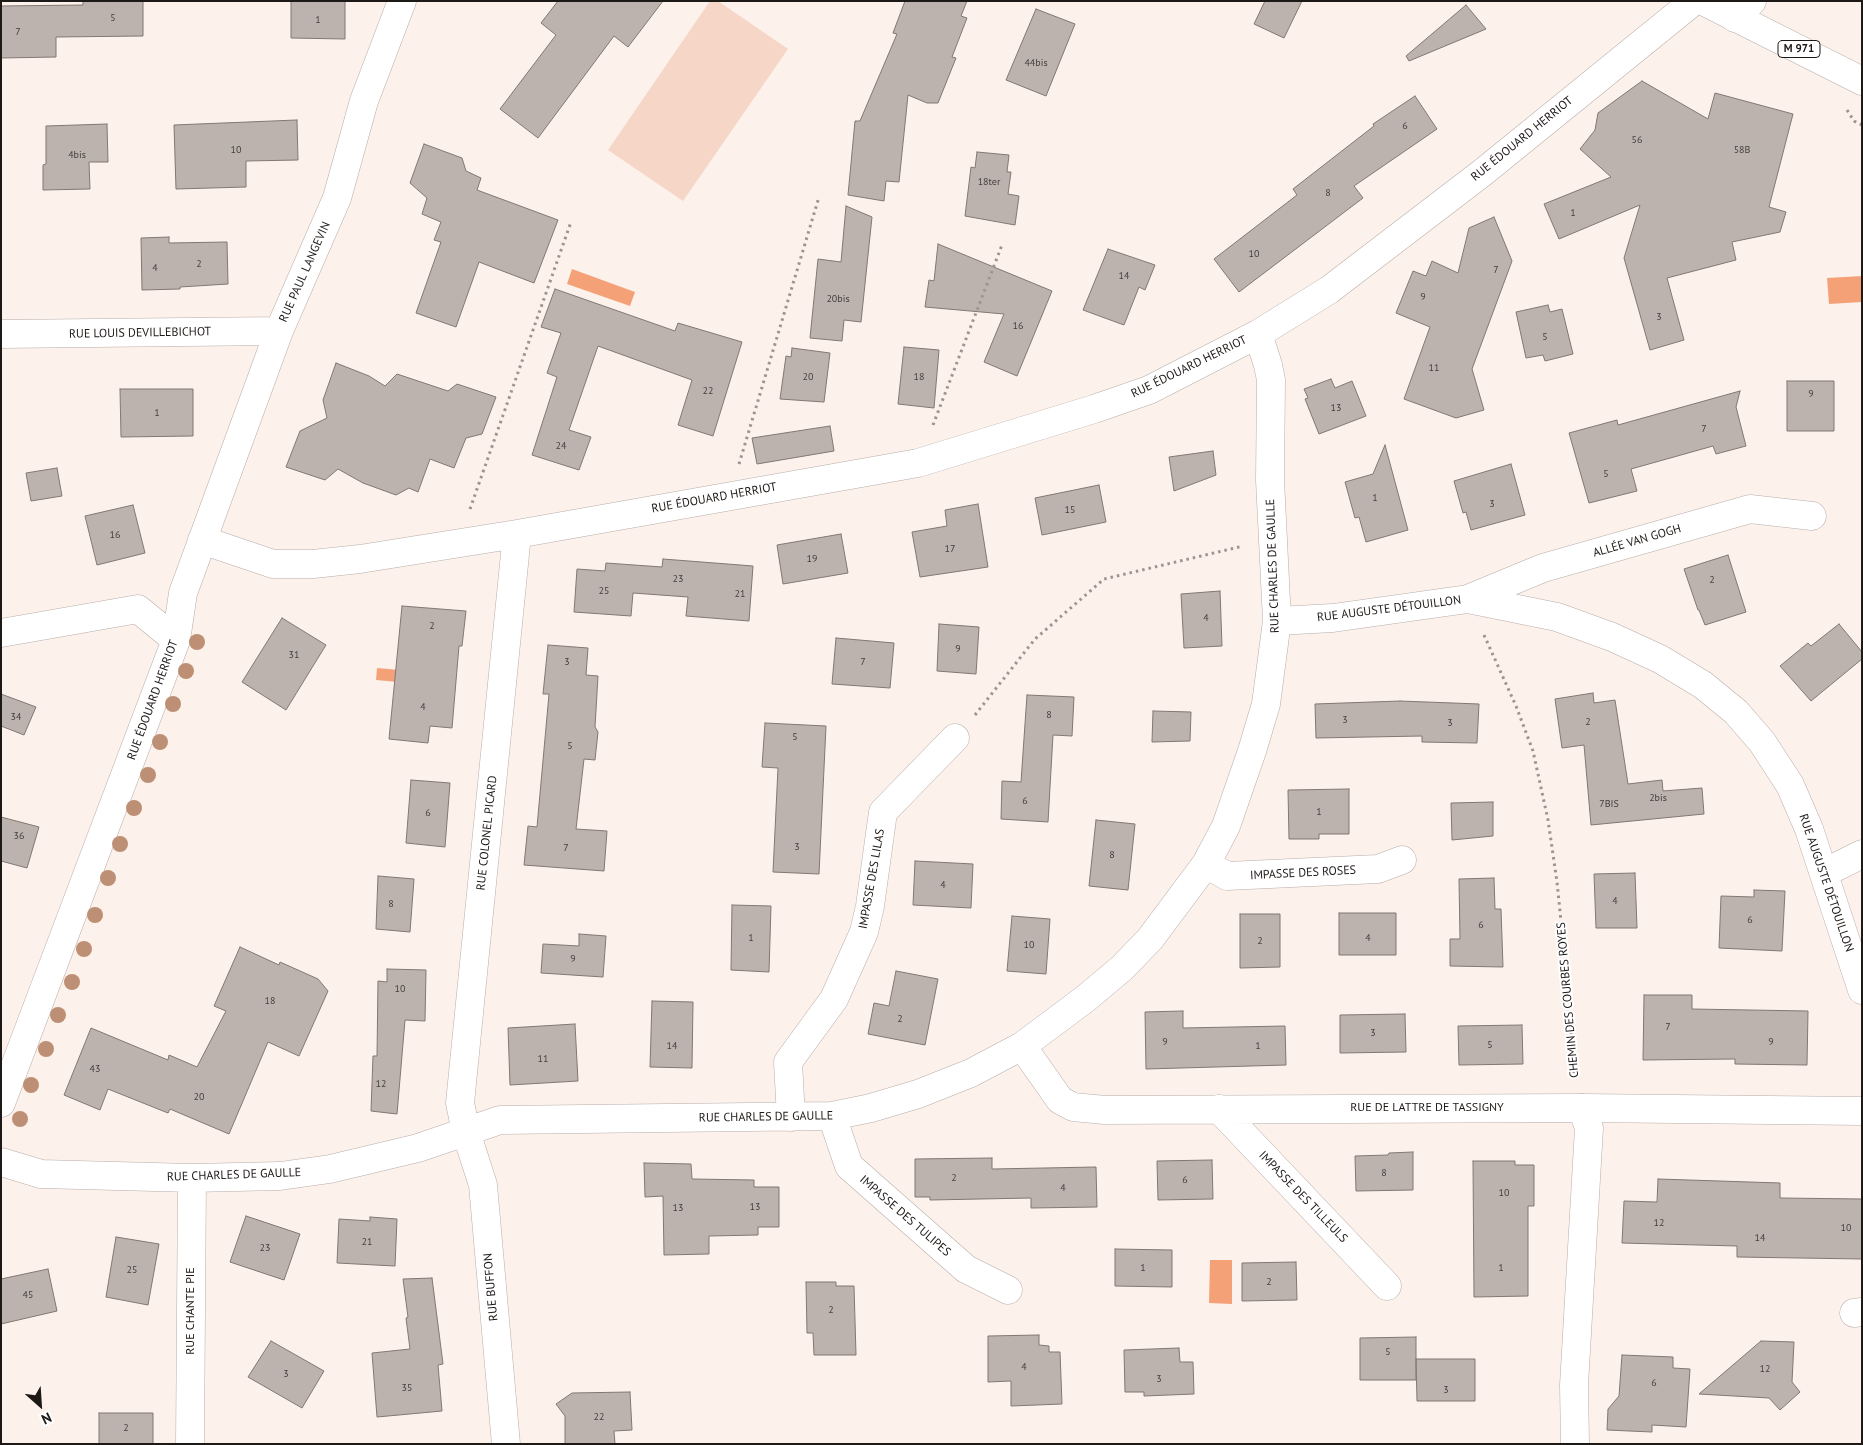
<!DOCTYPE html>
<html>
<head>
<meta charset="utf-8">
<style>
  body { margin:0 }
  #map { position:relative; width:1863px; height:1445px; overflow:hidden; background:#fcf1eb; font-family:"PT Sans",sans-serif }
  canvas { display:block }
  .frame { position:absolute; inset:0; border:2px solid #1d1917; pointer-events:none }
  .north { position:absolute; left:15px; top:1380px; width:50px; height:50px; -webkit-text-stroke:4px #fff; paint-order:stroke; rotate:154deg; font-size:14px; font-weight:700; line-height:20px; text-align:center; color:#1d1917 }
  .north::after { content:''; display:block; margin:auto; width:18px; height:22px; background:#1d1917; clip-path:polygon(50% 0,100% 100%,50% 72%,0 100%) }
</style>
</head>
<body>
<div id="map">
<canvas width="1863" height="1445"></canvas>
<div class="frame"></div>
<div class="north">N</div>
</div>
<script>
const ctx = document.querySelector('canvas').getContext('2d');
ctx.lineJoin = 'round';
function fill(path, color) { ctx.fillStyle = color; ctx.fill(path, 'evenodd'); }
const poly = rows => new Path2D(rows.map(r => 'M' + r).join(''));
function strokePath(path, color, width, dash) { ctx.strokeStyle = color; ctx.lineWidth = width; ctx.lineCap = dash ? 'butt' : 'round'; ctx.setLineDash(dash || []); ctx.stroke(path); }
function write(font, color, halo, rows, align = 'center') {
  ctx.font = font + ' "PT Sans",sans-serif'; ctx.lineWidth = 4; ctx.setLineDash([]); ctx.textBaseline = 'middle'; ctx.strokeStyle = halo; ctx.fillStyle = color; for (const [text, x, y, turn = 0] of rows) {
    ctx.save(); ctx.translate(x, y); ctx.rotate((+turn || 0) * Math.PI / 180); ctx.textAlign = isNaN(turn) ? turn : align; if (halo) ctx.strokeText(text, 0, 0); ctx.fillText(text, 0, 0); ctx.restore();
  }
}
fill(poly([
  [710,1,718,1,788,49,683,201,608,150]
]), '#f6d6c7');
fill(poly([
  [572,269,635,292,630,306,567,284],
  [1862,276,1862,302,1829,304,1827,278],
  [377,668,433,673,432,685,376,680],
  [1210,1260,1232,1260,1232,1304,1209,1303]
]), '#f5a178');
const building = poly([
  [83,1,143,1,143,36,56,37,56,57,1,58,1,6,83,5,83,1],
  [291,1,345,1,345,39,291,38,291,1],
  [558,1,663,1,628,47,614,36,538,138,500,109,556,35,541,23,558,1],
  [905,1,967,1,961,16,967,18,952,57,956,58,938,103,927,103,908,95,899,182,886,181,884,201,848,195,855,121,860,121,897,34,893,33,905,1],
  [1265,1,1302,1,1284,38,1254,24,1265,1],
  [1466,5,1486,29,1409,61,1406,56,1466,5],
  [1036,9,1075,24,1046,96,1006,80,1036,9],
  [1642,81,1708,119,1715,93,1793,114,1769,207,1786,212,1780,232,1732,242,1736,260,1667,278,1684,340,1650,350,1624,258,1640,205,1559,239,1544,204,1611,177,1580,149,1595,130,1598,113,1642,81],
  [1415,96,1437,129,1354,186,1363,198,1239,292,1214,259,1297,195,1293,189,1374,126,1373,124,1415,96],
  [297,120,298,160,246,161,246,187,176,189,174,125,297,120],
  [107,124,108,162,89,162,90,189,43,190,43,165,46,164,46,126,107,124],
  [424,144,462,158,466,171,481,178,477,190,558,220,534,283,479,262,456,327,416,313,441,242,434,240,441,222,422,214,427,198,410,183,424,144],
  [977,152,1009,155,1007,172,1011,172,1008,194,1019,196,1015,225,965,216,971,167,975,168,977,152],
  [846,206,872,217,861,322,844,320,842,341,810,338,818,259,841,262,846,206],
  [1494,217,1512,261,1472,369,1484,410,1456,418,1404,399,1430,327,1396,313,1413,271,1426,276,1432,261,1458,273,1469,228,1494,217],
  [169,237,169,243,227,242,228,284,180,287,180,289,142,290,141,238,169,237],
  [938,244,1052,291,1017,376,984,362,1004,314,925,307,929,280,934,281,938,244],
  [1108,249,1155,265,1145,290,1139,287,1124,325,1083,310,1108,249],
  [555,289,675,331,678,323,742,342,713,436,678,425,692,380,598,346,569,430,591,437,579,470,532,455,557,377,547,373,561,333,541,327,555,289],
  [1548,305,1550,312,1562,309,1573,354,1545,361,1543,355,1526,358,1516,312,1548,305],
  [904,347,939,350,934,408,898,404,904,347],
  [792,348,830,353,824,402,780,399,786,356,791,357,792,348],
  [336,363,369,376,385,386,397,374,448,391,457,384,496,397,482,434,466,438,454,468,430,459,418,492,409,488,396,495,363,483,338,469,325,480,286,467,300,431,327,418,323,400,336,363],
  [1331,379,1335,388,1352,381,1366,416,1319,434,1305,399,1308,398,1304,389,1331,379],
  [1787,381,1834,381,1834,431,1787,431,1787,381],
  [120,389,193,389,193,436,121,437,120,389],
  [1740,391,1736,407,1746,446,1716,454,1713,446,1631,469,1637,491,1589,503,1569,433,1617,420,1618,425,1740,391],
  [830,426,834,451,757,464,752,438,830,426],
  [1385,445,1408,530,1366,542,1359,517,1355,518,1345,482,1373,474,1385,445],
  [1213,451,1216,475,1174,491,1169,457,1213,451],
  [1511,464,1525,515,1471,530,1466,512,1463,513,1454,481,1511,464],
  [57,468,62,496,31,501,26,473,57,468],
  [1099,485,1106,522,1042,535,1035,498,1099,485],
  [978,504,988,567,920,577,912,532,947,526,945,510,978,504],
  [133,505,145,553,97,565,85,516,133,505],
  [841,534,848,573,783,584,777,545,841,534],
  [1728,555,1746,612,1705,625,1699,610,1698,610,1684,569,1728,555],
  [663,559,753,566,749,621,686,616,688,597,633,593,631,616,574,612,577,569,605,571,606,563,662,567,663,559],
  [1220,591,1222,646,1184,648,1181,594,1220,591],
  [402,606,466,611,462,646,459,646,452,728,430,726,428,743,389,739,402,606],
  [282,618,326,645,286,710,242,682,282,618],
  [939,624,979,627,976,674,937,671,939,624],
  [1839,624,1862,652,1862,659,1811,701,1780,666,1808,643,1811,646,1839,624],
  [836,638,894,643,890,688,832,684,836,638],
  [548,645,588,648,586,675,598,676,595,727,598,732,595,760,584,759,576,829,607,831,604,871,524,865,528,826,537,827,549,694,543,694,548,645],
  [1593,693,1594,703,1615,700,1628,784,1662,780,1663,791,1702,788,1704,814,1591,825,1584,745,1562,748,1555,699,1593,693],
  [1,694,36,707,24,735,1,726,1,694],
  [1027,695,1074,697,1072,736,1053,735,1048,822,1001,819,1002,781,1021,782,1027,695],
  [1400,701,1479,704,1477,743,1422,742,1422,736,1316,738,1315,704,1400,701],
  [1153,711,1191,712,1190,741,1152,742,1153,711],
  [765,723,826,726,819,874,773,872,778,768,762,767,765,723],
  [411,780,450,783,445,847,406,843,411,780],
  [1349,789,1349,834,1319,834,1319,839,1289,839,1288,790,1349,789],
  [1493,802,1493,836,1452,840,1451,803,1493,802],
  [1,817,39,827,27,868,1,861,1,817],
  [1096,820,1135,824,1128,890,1089,886,1096,820],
  [915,861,973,864,971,908,913,905,915,861],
  [1635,873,1637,928,1596,928,1594,874,1635,873],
  [378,876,414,879,410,932,376,929,378,876],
  [1494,878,1495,909,1501,909,1503,967,1450,966,1450,939,1460,939,1459,879,1494,878],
  [1754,890,1785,891,1782,951,1719,948,1721,896,1754,897,1754,890],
  [732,905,771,906,769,972,731,970,732,905],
  [1339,913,1396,913,1396,955,1339,955,1339,913],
  [1240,914,1280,914,1280,967,1240,968,1240,914],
  [1012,916,1050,919,1046,974,1007,971,1012,916],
  [579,934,606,936,603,977,541,973,543,944,579,946,579,934],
  [240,947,279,965,280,962,318,979,328,991,299,1056,268,1042,229,1134,170,1109,168,1113,108,1089,100,1110,64,1095,91,1028,168,1060,169,1055,197,1067,226,1011,214,1006,240,947],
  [387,969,426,970,425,1021,405,1020,397,1114,371,1111,373,1056,377,1056,378,981,387,982,387,969],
  [896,971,938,979,925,1045,868,1034,874,1003,889,1006,896,971],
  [1644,995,1692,995,1692,1009,1808,1011,1807,1065,1735,1064,1735,1059,1643,1060,1644,995],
  [652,1001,693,1002,692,1068,650,1067,652,1001],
  [1183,1011,1183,1028,1285,1026,1286,1065,1146,1069,1145,1012,1183,1011],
  [1405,1014,1406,1052,1340,1053,1340,1015,1405,1014],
  [575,1024,578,1081,510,1085,508,1028,575,1024],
  [1522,1025,1523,1064,1459,1065,1458,1026,1522,1025],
  [1413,1152,1413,1190,1356,1191,1355,1156,1388,1155,1389,1153,1413,1152],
  [992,1158,992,1169,1096,1167,1097,1207,1031,1208,1031,1198,930,1200,930,1197,915,1197,915,1159,992,1158],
  [1212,1160,1213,1199,1158,1200,1157,1161,1212,1160],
  [1473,1161,1515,1161,1515,1165,1534,1165,1534,1206,1528,1206,1528,1296,1474,1297,1473,1161],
  [644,1163,691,1164,692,1179,754,1180,754,1187,779,1187,779,1227,758,1227,758,1235,709,1236,709,1254,664,1255,663,1196,645,1197,644,1163],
  [1658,1179,1780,1183,1780,1198,1862,1199,1862,1259,1737,1257,1737,1246,1622,1243,1624,1201,1657,1202,1658,1179],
  [246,1216,300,1234,284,1280,230,1262,246,1216],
  [370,1217,397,1219,395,1266,337,1263,339,1219,370,1221,370,1217],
  [116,1237,159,1244,148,1305,106,1297,116,1237],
  [1115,1249,1172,1250,1172,1287,1115,1286,1115,1249],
  [1296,1262,1297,1300,1242,1301,1242,1263,1296,1262],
  [48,1269,57,1311,1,1324,1,1279,48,1269],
  [432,1278,443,1364,438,1365,442,1411,377,1417,372,1353,410,1349,406,1318,408,1317,403,1279,432,1278],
  [806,1282,836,1282,836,1286,854,1286,856,1355,814,1355,813,1333,807,1333,806,1282],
  [1039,1335,1039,1345,1049,1346,1049,1352,1060,1352,1062,1404,1011,1406,1011,1381,988,1382,988,1336,1039,1335],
  [1416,1337,1416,1380,1360,1380,1360,1338,1416,1337],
  [271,1341,324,1371,302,1408,248,1377,271,1341],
  [1761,1341,1794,1342,1792,1382,1800,1392,1780,1410,1769,1398,1699,1394,1761,1341],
  [1179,1348,1180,1362,1193,1362,1194,1394,1144,1396,1144,1392,1125,1392,1124,1350,1179,1348],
  [1622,1355,1673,1357,1673,1368,1690,1369,1686,1427,1652,1425,1652,1432,1607,1430,1608,1409,1619,1396,1622,1355],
  [1416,1359,1475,1359,1475,1401,1417,1401,1416,1359],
  [630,1392,632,1430,614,1431,615,1444,565,1444,565,1416,556,1404,572,1393,630,1392],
  [99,1413,153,1413,153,1444,99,1444,99,1413]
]);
fill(building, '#bdb3ae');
strokePath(building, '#817773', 1);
const minor = poly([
  [1735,18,1752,1],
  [1,334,279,331],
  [202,540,273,564,313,564,360,559,517,534,918,463,1094,409,1149,390,1258,334,1329,290,1482,173,1694,1],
  [1468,599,1543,568,1750,509,1812,516],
  [1277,621,1333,618,1468,599,1557,617,1612,637,1660,659,1703,685,1736,712,1762,742,1790,785,1809,829,1862,990],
  [1,633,138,609,176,640],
  [1206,864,1227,876,1378,869,1402,860],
  [1824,873,1862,854],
  [1022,1046,1060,1100,1073,1107,1105,1110,1582,1108,1862,1111],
  [1,1103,176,640,183,593,279,331,337,198,364,101,402,1],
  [1219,1109,1387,1286],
  [832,1116,849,1166,966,1269,1008,1290],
  [791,1117,788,1062,834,999,864,932,870,906,883,812,955,738],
  [1,1162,41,1174,192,1178,280,1176,330,1169,418,1148,500,1120,832,1116,871,1108,918,1094,971,1073,1022,1046,1085,999,1122,968,1150,939,1206,864,1226,826,1252,751,1266,704,1277,621,1270,480,1271,380,1268,365,1258,334],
  [1854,1313,1862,1312],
  [190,1444,192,1178],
  [506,1444,483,1185,466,1132,460,1103,517,534],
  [1575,1444,1574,1385,1589,1128,1582,1108]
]);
const primary = poly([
  [1703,1,1862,81]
]);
strokePath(minor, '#b8ada9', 29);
strokePath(primary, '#b8ada9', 29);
strokePath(poly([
  [1847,110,1854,121,1862,125],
  [933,425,1002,245],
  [739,464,819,197],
  [470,509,571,222],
  [1484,635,1516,706,1533,751,1548,820,1557,882,1568,990,1574,1076],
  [975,715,1035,639,1104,579,1243,546]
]), '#9c9490', 3, [2.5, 4]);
strokePath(minor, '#fff', 28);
strokePath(primary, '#fff', 28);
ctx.fillStyle = '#bd8f74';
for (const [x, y] of [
  [197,642],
  [186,671],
  [173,704],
  [160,742],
  [148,775],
  [134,808],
  [120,844],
  [108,878],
  [95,915],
  [84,949],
  [72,982],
  [58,1015],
  [46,1049],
  [31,1085],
  [20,1119]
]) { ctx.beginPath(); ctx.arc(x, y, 8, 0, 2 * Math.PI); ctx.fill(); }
write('10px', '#45403d', null, [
  ["5",113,18],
  ["1",318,20],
  ["7",18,32],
  ["44bis",1036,63],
  ["6",1405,126],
  ["56",1637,140],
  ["10",236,150],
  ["58B",1742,150],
  ["4bis",77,155],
  ["18ter",989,182],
  ["8",1328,193],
  ["1",1573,213],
  ["10",1254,254],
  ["2",199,264],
  ["4",155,268],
  ["7",1496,270],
  ["14",1124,276],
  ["9",1423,297],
  ["20bis",838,299],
  ["3",1659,317],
  ["16",1018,326],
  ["5",1545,337],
  ["11",1434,368],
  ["20",808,377],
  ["18",919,377],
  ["22",708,391],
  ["9",1811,394],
  ["13",1336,408],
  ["1",157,413],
  ["7",1704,429],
  ["24",561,446],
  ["5",1606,474],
  ["1",1375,498],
  ["3",1492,504],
  ["15",1070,510],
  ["16",115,535],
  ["17",950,549],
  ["19",812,559],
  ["23",678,579],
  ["2",1712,580],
  ["25",604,591],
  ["21",740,594],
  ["4",1206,618],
  ["2",432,626],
  ["9",958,649],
  ["31",294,655],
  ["3",567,662],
  ["7",863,662],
  ["4",423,707],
  ["8",1049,715],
  ["34",16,717],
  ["3",1345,720],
  ["2",1588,722],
  ["3",1450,723],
  ["5",795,737],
  ["5",570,746],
  ["2bis",1658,798],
  ["6",1025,801],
  ["7BIS",1609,804],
  ["1",1319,812],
  ["6",428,813],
  ["36",19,836],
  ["3",797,847],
  ["7",566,848],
  ["8",1112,855],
  ["4",943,885],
  ["4",1615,901],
  ["8",391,904],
  ["6",1750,920],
  ["6",1481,925],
  ["1",751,938],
  ["4",1368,938],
  ["2",1260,941],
  ["10",1029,945],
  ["9",573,959],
  ["10",400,989],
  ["18",270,1001],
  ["2",900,1019],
  ["7",1668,1027],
  ["3",1373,1033],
  ["9",1165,1042],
  ["9",1771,1042],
  ["5",1490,1045],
  ["14",672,1046],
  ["1",1258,1046],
  ["11",543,1059],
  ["43",95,1069],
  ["12",381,1084],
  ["20",199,1097],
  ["8",1384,1173],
  ["2",954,1178],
  ["6",1185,1180],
  ["4",1063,1188],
  ["10",1504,1193],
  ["13",755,1207],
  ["13",678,1208],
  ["12",1659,1223],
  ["10",1846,1228],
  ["14",1760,1238],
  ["21",367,1242],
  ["23",265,1248],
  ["1",1143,1268],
  ["1",1501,1268],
  ["25",132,1270],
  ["2",1269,1282],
  ["45",28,1295],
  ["2",831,1310],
  ["5",1388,1352],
  ["4",1024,1367],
  ["12",1765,1369],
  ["3",286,1374],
  ["3",1159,1379],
  ["6",1654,1383],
  ["35",407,1388],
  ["3",1446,1390],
  ["22",599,1417],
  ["2",126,1428]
]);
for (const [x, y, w] of [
  [1799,49,42]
]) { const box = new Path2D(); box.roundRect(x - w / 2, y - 8.5, w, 17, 4); ctx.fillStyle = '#fff'; ctx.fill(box); strokePath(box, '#1d1917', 1); }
write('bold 11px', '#1d1917', null, [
  ["M 971",1799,49]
]);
write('12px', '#1d1917', '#fff', [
  ["RUE ÉDOUARD HERRIOT",1522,139,-39],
  ["RUE PAUL LANGEVIN",305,272,-66],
  ["RUE LOUIS DEVILLEBICHOT",140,333,-1],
  ["RUE ÉDOUARD HERRIOT",1189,367,-26],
  ["RUE ÉDOUARD HERRIOT",714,498,-10],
  ["ALLÉE VAN GOGH",1637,541,-16],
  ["RUE CHARLES DE GAULLE",1273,566,-92],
  ["RUE AUGUSTE DÉTOUILLON",1389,609,-7],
  ["RUE ÉDOUARD HERRIOT",153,700,-70],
  ["RUE COLONEL PICARD",487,833,-84],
  ["IMPASSE DES ROSES",1303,873,-3],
  ["IMPASSE DES LILAS",872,879,-80],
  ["RUE AUGUSTE DÉTOUILLON",1826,883,71],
  ["CHEMIN DES COURBES ROYES",1568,1000,-95],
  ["RUE DE LATTRE DE TASSIGNY",1427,1108],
  ["RUE CHARLES DE GAULLE",766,1117,-1],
  ["RUE CHARLES DE GAULLE",234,1175,-2],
  ["IMPASSE DES TILLEULS",1303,1197,46],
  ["IMPASSE DES TULIPES",905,1216,41],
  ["RUE BUFFON",491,1287,-95],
  ["RUE CHANTE PIE",191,1311,-90]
]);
</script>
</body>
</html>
